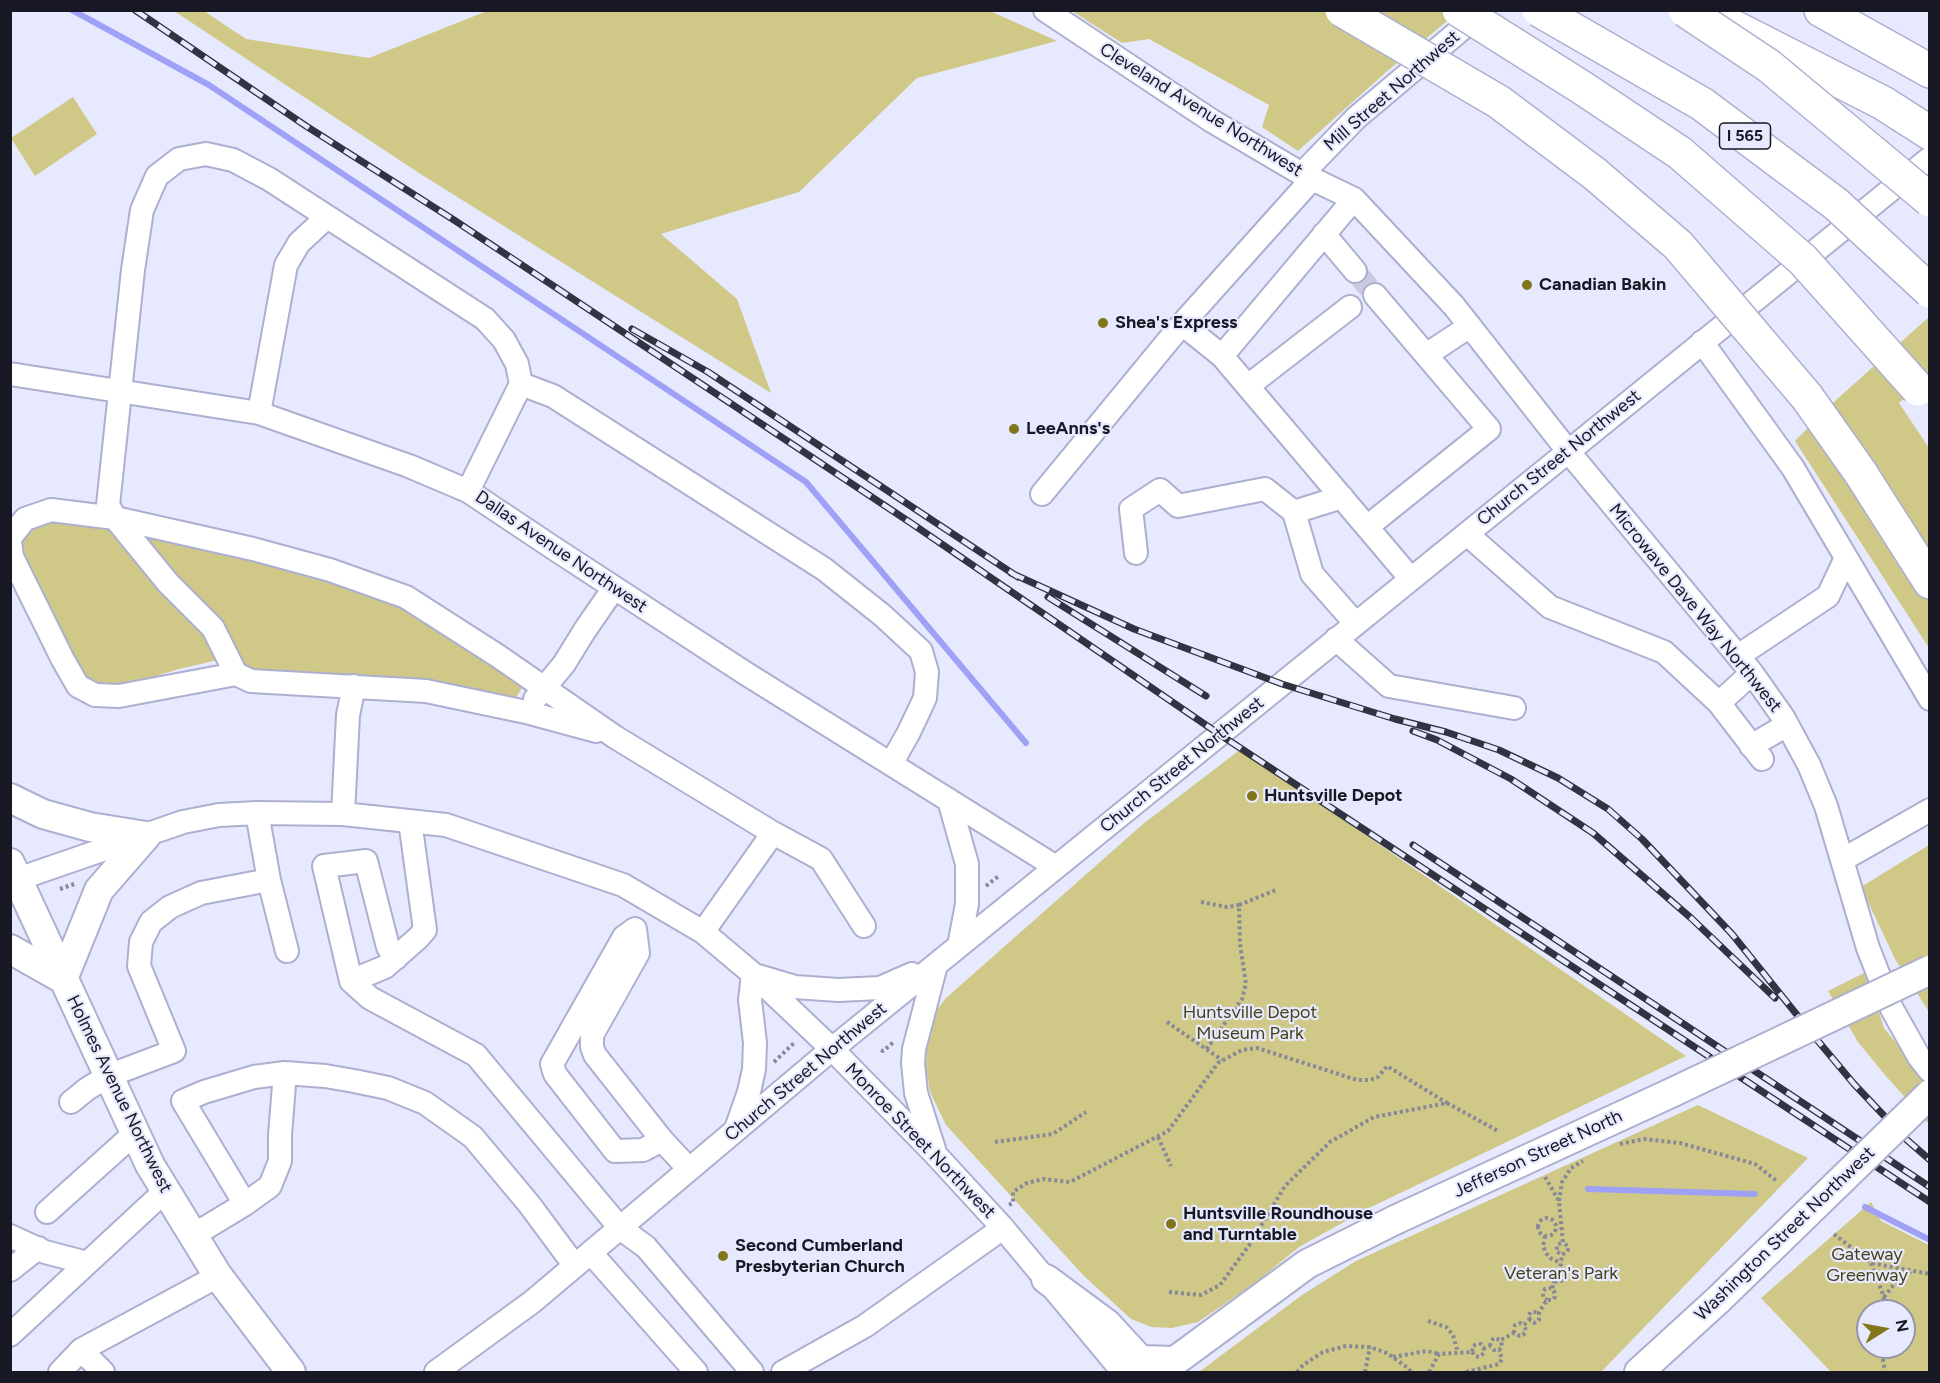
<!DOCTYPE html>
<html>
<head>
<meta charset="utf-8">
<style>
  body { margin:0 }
  #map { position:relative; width:1940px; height:1383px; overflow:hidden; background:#e7e9fe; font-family:Figtree,sans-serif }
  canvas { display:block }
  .frame { position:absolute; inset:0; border:12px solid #171824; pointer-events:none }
  .north { position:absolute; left:1856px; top:1299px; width:60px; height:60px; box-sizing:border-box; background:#e7e9fe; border:2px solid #9495a7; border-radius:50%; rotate:79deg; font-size:16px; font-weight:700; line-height:24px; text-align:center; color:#171824 }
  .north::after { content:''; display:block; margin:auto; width:21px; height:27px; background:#81761a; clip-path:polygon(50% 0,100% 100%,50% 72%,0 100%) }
</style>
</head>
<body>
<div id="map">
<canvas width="1940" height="1383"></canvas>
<div class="frame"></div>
<div class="north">N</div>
</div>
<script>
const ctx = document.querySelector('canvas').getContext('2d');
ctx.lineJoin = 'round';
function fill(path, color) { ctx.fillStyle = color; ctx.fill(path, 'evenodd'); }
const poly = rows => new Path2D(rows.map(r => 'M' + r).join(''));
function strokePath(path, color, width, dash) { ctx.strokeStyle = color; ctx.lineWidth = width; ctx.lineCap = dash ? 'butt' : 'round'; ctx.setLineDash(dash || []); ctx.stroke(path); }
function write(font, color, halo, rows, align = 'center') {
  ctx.font = font + ' Figtree,sans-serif'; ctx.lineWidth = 4.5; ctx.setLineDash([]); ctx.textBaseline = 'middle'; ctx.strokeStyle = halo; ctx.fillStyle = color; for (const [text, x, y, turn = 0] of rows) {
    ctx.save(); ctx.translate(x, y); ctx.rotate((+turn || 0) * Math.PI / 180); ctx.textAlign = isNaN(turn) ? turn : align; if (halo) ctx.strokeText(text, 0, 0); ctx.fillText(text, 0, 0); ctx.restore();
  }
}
fill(poly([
  [487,11,990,11,1057,41,917,78,799,192,661,234,737,299,771,393,419,173,174,11,204,11,246,39,369,58],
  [1072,11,1459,11,1385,73,1298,151,1262,127,1269,105,1149,39,1122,43],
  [73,97,97,134,35,176,11,138],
  [1929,317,1929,378,1899,403,1929,448,1929,648,1795,441,1836,400],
  [40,521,95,522,301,567,415,610,524,684,513,703,268,674,218,660,179,669,113,689,83,680,22,552,23,537,30,527],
  [1241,749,1686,1056,1369,1208,1299,1247,1255,1283,1198,1322,1172,1328,1151,1327,1131,1319,1084,1276,946,1125,930,1092,926,1067,927,1044,937,1010,945,999,1143,824],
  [1929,845,1929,1012,1895,959,1861,887],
  [1866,972,1884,1028,1929,1084,1929,1124,1885,1075,1858,1042,1828,991],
  [1698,1105,1808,1158,1601,1372,1199,1372,1302,1295,1356,1261],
  [1871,1202,1881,1221,1929,1245,1929,1372,1831,1372,1761,1298],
  [1868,1311,1904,1311,1904,1347,1868,1347]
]), '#d0c886');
strokePath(poly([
  [72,10,209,85,806,482,1026,743],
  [1588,1189,1755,1194],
  [1865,1207,1930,1240]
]), '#9fa1f6', 6);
strokePath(poly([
  [1355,271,1375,295]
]), '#c8cadd', 22, [22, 11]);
const minor = poly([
  [1045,10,1212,121,1302,174,1354,199,1454,306,1568,451,1752,673,1783,717,1809,765,1826,806,1868,948,1892,1009,1919,1057,1930,1071],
  [1302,174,1356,118,1483,11],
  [1324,234,1355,271],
  [1182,324,1312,179],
  [1702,342,1793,468,1930,699],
  [1426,355,1470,326],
  [1222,356,1354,199],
  [10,374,259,413,409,466,468,491,555,549,745,673,1056,867],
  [521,384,553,396,824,569,882,615,921,651,927,672,925,698,909,732,891,764],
  [1248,386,1350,307],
  [259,413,286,265,299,243,327,217],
  [1042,494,1182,324,1222,356,1411,579],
  [1342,497,1294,512,1312,574,1356,624],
  [1367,527,1489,429,1375,295],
  [1467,534,1550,607,1664,652,1719,703],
  [10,538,25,519,51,510,115,518,253,549,330,570,406,597,498,656,615,737,773,833,821,859,864,926],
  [10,542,12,557,63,660,78,686,95,695,119,696,236,674,251,681,426,691,526,712,596,731],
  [1136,553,1131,509,1160,490,1178,506,1265,489,1294,512],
  [1336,639,1389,686,1514,708],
  [1738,656,1828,596,1846,558],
  [1752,673,1719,703,1762,759],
  [236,674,213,628,168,583,115,518,108,505,133,270,142,210,157,176,179,159,206,154,233,160,269,179,485,319,504,340,517,364,521,384,468,491],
  [535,699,564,664,585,630,614,588],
  [1751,746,1787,725],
  [949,800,967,864,967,904,959,946],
  [343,814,348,715,354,686],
  [1842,860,1930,810],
  [269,880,287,951],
  [10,883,18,879,183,822,219,815,257,813,343,814,446,825,623,885,703,932,753,974,832,1049,935,1154,1003,1228,1123,1372],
  [703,932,773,833],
  [396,958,388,947,366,861,324,866,351,981,385,967,418,938,425,930,410,821],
  [758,976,795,987,838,990,880,988,912,974],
  [351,981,370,998,476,1055,620,1228,646,1247,752,1372],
  [285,1073,280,1135,280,1161,270,1186,245,1204,183,1101,204,1092,254,1077,285,1073,325,1076,354,1081,388,1088,425,1103,473,1137,529,1204,575,1266],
  [71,1102,87,1089,108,1076,174,1051,139,966,141,942,151,922,170,907,201,893,269,880,257,813],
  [736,1129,749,1092,754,1069,755,1043,750,1000,753,974],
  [662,1140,643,1150,615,1151,555,1074,552,1064,624,937,635,929,638,953,592,1035,592,1047,595,1055,662,1140,689,1169],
  [934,1149,916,1093,913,1063,914,1049,936,965],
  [47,1212,135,1133],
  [10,1236,45,1252,87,1263],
  [192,1236,245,1204],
  [591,1253,696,1372],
  [10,1270,38,1248],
  [10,1335,165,1191],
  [81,1350,103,1372],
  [60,1372,81,1350,218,1276],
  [436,1372,532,1302,832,1049,1930,158],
  [783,1372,865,1326,1003,1228]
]);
const major = poly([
  [10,798,43,814,90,827,146,836],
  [10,863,150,1165,218,1276,291,1372],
  [10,949,63,979],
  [63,979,99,890,146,836],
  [1046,1279,1107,1324,1140,1360,1175,1361],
  [1168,1372,1175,1361,1307,1264,1395,1220],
  [1639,1372,1718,1300]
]);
const highway = poly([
  [1821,10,1930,71],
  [1720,20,1883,103,1930,133],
  [1860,472,1930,582]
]);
strokePath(minor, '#adafd0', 26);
strokePath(major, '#adafd0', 32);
strokePath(highway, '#adafd0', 36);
strokePath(poly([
  [986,886,1000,875],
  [60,889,77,883],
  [1201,902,1227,907,1239,905,1240,944,1246,984,1242,999,1206,1050],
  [1239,905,1276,890],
  [1167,1022,1222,1060],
  [881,1050,883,1051,895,1041],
  [774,1062,794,1043],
  [1158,1137,1171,1166],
  [995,1142,1053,1134,1086,1112],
  [1620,1144,1644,1139,1680,1143,1755,1164,1778,1182],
  [1545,1177,1559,1201,1563,1243,1558,1244,1556,1251,1562,1255],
  [1559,1201,1562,1182,1571,1168,1583,1161],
  [1009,1205,1013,1203,1013,1192,1027,1183,1043,1179,1070,1182,1168,1131,1218,1063,1242,1050,1257,1048,1357,1080,1370,1080,1378,1077,1387,1066,1447,1103],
  '1538 1227a9 9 0 1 1 18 0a9 9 0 1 1-18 0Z',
  [1834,1234,1871,1263,1930,1274],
  [1545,1236,1543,1246,1546,1253,1550,1258,1561,1263],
  [1871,1263,1884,1297,1882,1311],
  [1555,1282,1552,1280,1551,1274,1556,1270,1560,1270],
  [1552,1288,1555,1282,1561,1281,1564,1278,1563,1273,1560,1270,1561,1263,1562,1255,1568,1250,1568,1246,1563,1243],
  [1169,1292,1201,1295,1220,1285,1250,1244,1285,1186,1330,1142,1374,1117,1447,1103,1498,1131],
  [1884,1297,1895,1283,1911,1272],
  [1530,1320,1528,1316,1531,1312,1539,1312],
  [1428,1321,1446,1327,1453,1335,1458,1353],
  [1524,1325,1530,1320,1534,1323,1539,1320,1539,1312,1547,1300,1552,1300,1555,1297,1554,1291,1551,1288,1545,1289,1543,1292,1543,1297,1547,1300],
  [1514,1333,1515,1325,1521,1323,1524,1325],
  [1490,1346,1491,1341,1494,1338,1501,1340],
  [1881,1347,1885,1372],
  [1472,1352,1475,1356,1479,1357,1484,1353,1484,1348],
  [1393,1357,1427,1351,1439,1354],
  [1297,1372,1303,1365,1323,1352,1346,1346,1370,1347,1387,1353,1408,1368,1411,1372],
  [1365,1372,1370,1347],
  [1429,1372,1439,1354,1472,1352,1473,1346,1477,1344,1481,1344,1484,1348,1490,1346,1494,1350,1499,1350,1502,1347,1501,1340,1514,1333,1520,1336,1523,1335,1526,1331,1524,1325],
  [1466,1372,1499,1364,1502,1359,1499,1350]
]), '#878899', 4, [3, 3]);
strokePath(minor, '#fff', 22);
strokePath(major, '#fff', 28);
strokePath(highway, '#fff', 33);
const rail = poly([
  [135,10,306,126,454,220,911,523,1219,734,1930,1202],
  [632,329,708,372,1018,577],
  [1011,573,1134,629,1282,684,1395,719,1446,732,1499,750,1558,778,1608,809,1642,839,1732,934,1818,1041],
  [1048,597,1206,696],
  [1413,731,1437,740,1511,779,1593,833,1691,918,1775,998],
  [1413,845,1930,1187],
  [1813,1035,1854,1084,1907,1140,1930,1160]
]);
strokePath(rail, '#313340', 7);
strokePath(rail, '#e7e9fe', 4.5, [14]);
const majorBridge = poly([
  [1395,1220,1671,1093,1930,970],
  [1718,1300,1930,1094]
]);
const highwayBridge = poly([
  [1342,10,1499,102,1595,174,1678,245,1807,397,1860,472],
  [1459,10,1581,87,1680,153,1803,260,1918,389],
  [1539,10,1702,104,1836,204,1930,291],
  [1685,10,1769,66,1930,200]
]);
strokePath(majorBridge, '#adafd0', 32, []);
strokePath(highwayBridge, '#adafd0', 36, []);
strokePath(majorBridge, '#fff', 28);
strokePath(highwayBridge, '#fff', 33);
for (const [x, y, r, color] of [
  [1527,285,6,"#81761a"],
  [1103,323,6,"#81761a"],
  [1014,429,6,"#81761a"],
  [1252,796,6,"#81761a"],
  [1171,1224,6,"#81761a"],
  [723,1256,6,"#81761a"]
]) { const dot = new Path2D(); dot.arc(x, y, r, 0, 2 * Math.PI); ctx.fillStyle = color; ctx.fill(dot); strokePath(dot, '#e7e9fe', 2); }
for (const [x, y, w] of [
  [1745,136,51]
]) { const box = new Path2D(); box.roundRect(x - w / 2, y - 13, w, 26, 4.5); ctx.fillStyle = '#e7e9fe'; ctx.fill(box); strokePath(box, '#171824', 1.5); }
write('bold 16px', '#171824', null, [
  ["I 565",1745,136]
]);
write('18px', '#171824', '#e7e9fe', [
  ["Mill Street Northwest",1392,91,-41],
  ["Cleveland Avenue Northwest",1201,110,32],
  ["Church Street Northwest",1559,458,-39],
  ["Dallas Avenue Northwest",561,552,34],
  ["Microwave Dave Way Northwest",1695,608,51],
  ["Church Street Northwest",1182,765,-39],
  ["Church Street Northwest",806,1072,-40],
  ["Holmes Avenue Northwest",119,1094,64],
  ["Monroe Street Northwest",920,1141,46],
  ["Jefferson Street North",1538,1154,-25],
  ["Washington Street Northwest",1785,1234,-44]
]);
write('bold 18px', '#171824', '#e7e9fe', [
  ["Canadian Bakin",1539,285],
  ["Shea's Express",1115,323],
  ["LeeAnns's",1026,429],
  ["Huntsville Depot",1264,796],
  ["Huntsville Roundhouse",1183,1214],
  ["and Turntable",1183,1235],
  ["Second Cumberland",735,1246],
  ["Presbyterian Church",735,1267]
], 'left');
write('18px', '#474218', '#e7e9fe', [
  ["Huntsville Depot",1250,1013],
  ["Museum Park",1250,1034],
  ["Gateway",1867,1255],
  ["Greenway",1867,1276],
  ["Veteran's Park",1561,1274]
]);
</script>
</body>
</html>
